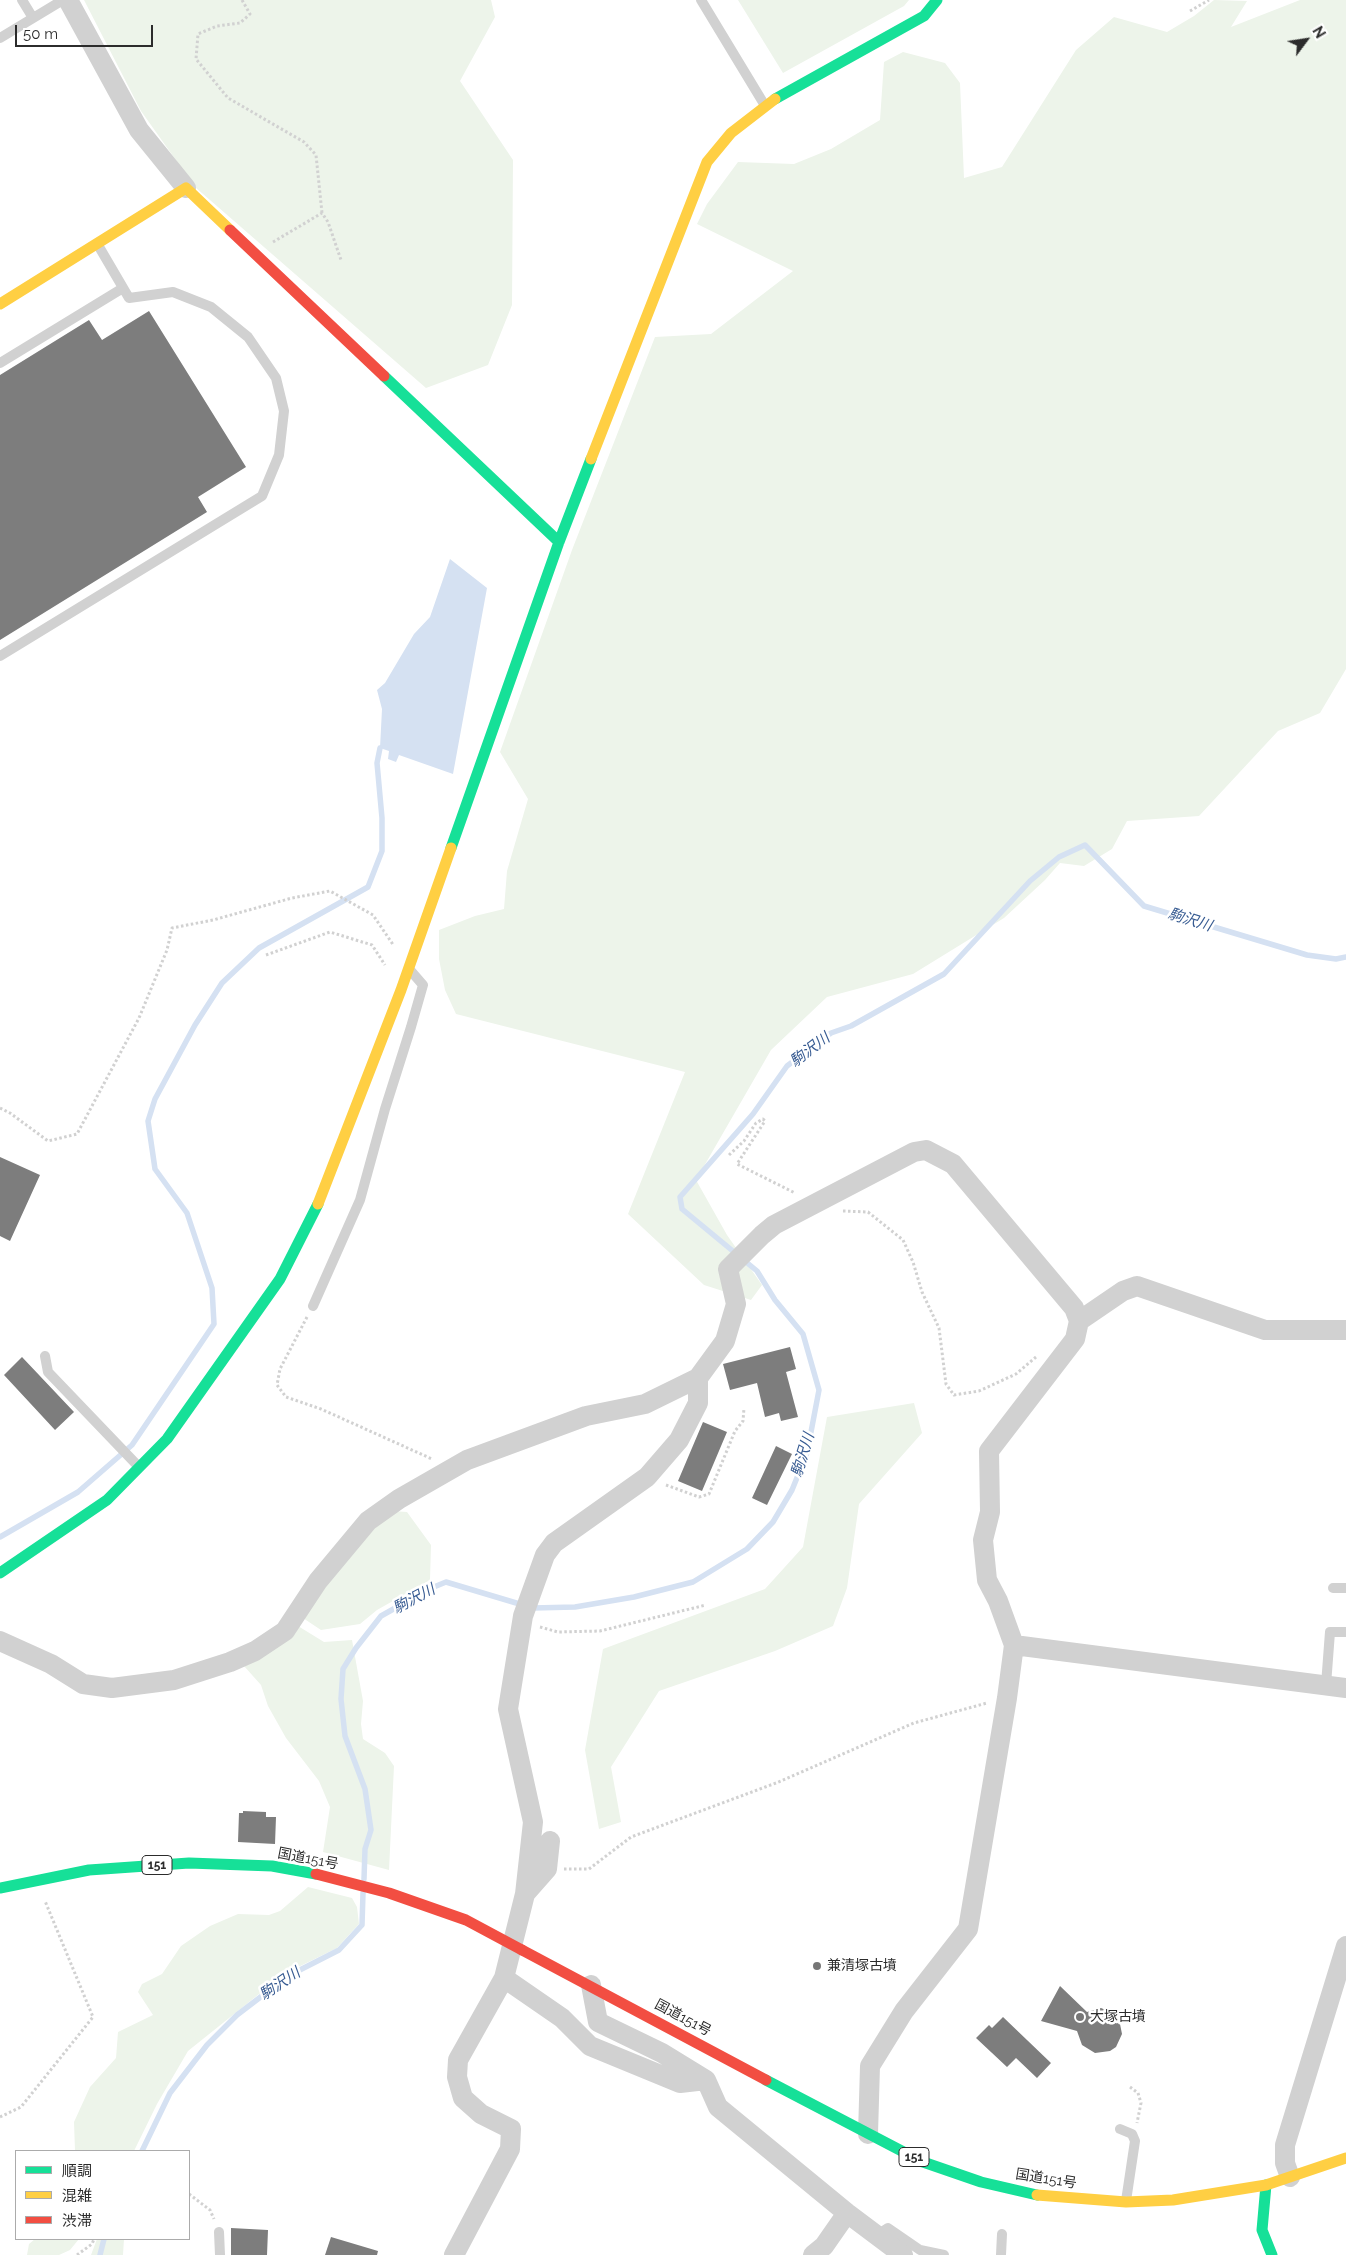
<!DOCTYPE html>
<html>
<head>
<meta charset="utf-8">
<style>
  body { margin:0 }
  #map { position:relative; width:1346px; height:2255px; overflow:hidden; background:#fff; font-family:Raleway,"Noto Sans JP",sans-serif }
  canvas { display:block }
  .legend { position:absolute; left:15px; top:2150px; width:175px; height:90px; box-sizing:border-box; background:#fff; border:1px solid #ababab; margin:0; padding:6px 9px; list-style:none; font-size:15px; color:#2c2c2c }
  .legend li { display:flex; align-items:center; gap:10px; height:25px }
  .legend b { width:25px; border:1px solid #ababab }
  .north { position:absolute; left:1281px; top:15px; width:50px; height:50px; -webkit-text-stroke:4px #fff; paint-order:stroke; rotate:59deg; font-size:14px; font-weight:700; line-height:20px; text-align:center; color:#2c2c2c }
  .north::after { content:''; display:block; margin:auto; width:18px; height:22px; background:#2c2c2c; clip-path:polygon(50% 0,100% 100%,50% 72%,0 100%) }
  .scale { position:absolute; left:15px; top:25px; width:138px; height:22px; box-sizing:border-box; border:2px solid #2c2c2c; border-top:0; padding-left:6px; font-size:15px; line-height:18px; white-space:nowrap; color:#2c2c2c; -webkit-text-stroke:4px #fff; paint-order:stroke }
</style>
</head>
<body>
<div id="map">
<canvas width="1346" height="2255"></canvas>
<ul class="legend">
<li><b style="height:6px;background:#16e098"></b>順調</li>
<li><b style="height:6px;background:#ffcf43"></b>混雑</li>
<li><b style="height:6px;background:#f24e42"></b>渋滞</li>
</ul>
<div class="north">N</div>
<div class="scale">50 m</div>
</div>
<script>
const ctx = document.querySelector('canvas').getContext('2d');
ctx.lineJoin = 'round';
function fill(path, color) { ctx.fillStyle = color; ctx.fill(path, 'evenodd'); }
const poly = rows => new Path2D(rows.map(r => 'M' + r).join(''));
function strokePath(path, color, width, dash) { ctx.strokeStyle = color; ctx.lineWidth = width; ctx.lineCap = dash ? 'butt' : 'round'; ctx.setLineDash(dash || []); ctx.stroke(path); }
function write(font, color, halo, rows, align = 'center') {
  ctx.font = font + ' Raleway,"Noto Sans JP",sans-serif'; ctx.lineWidth = 5; ctx.setLineDash([]); ctx.textBaseline = 'middle'; ctx.strokeStyle = halo; ctx.fillStyle = color; for (const [text, x, y, turn = 0] of rows) {
    ctx.save(); ctx.translate(x, y); ctx.rotate((+turn || 0) * Math.PI / 180); ctx.textAlign = isNaN(turn) ? turn : align; if (halo) ctx.strokeText(text, 0, 0); ctx.fillText(text, 0, 0); ctx.restore();
  }
}
fill(poly([
  [84,0,491,0,495,17,460,81,513,160,512,305,488,365,426,388,195,187,141,111],
  [738,0,909,0,904,6,783,73],
  [1214,0,1247,1,1231,27,1300,0,1346,0,1346,669,1320,713,1278,731,1199,816,1127,821,1112,849,1084,866,1060,863,1045,880,1004,918,913,974,827,997,771,1050,696,1180,727,1235,762,1285,751,1300,704,1285,628,1214,685,1072,456,1014,445,990,439,959,439,930,475,916,504,909,507,871,528,799,500,752,572,550,655,337,711,334,793,271,697,224,707,204,738,162,794,164,831,149,880,120,884,62,903,52,945,63,960,83,964,178,1002,167,1076,50,1114,17,1167,32,1194,16],
  [914,1403,922,1433,859,1504,847,1588,833,1626,775,1651,659,1691,611,1767,621,1822,599,1829,585,1750,603,1649,765,1589,803,1547,827,1417],
  [392,1511,407,1512,431,1545,430,1580,377,1610,360,1624,321,1630,303,1618,349,1546],
  [298,1626,324,1642,352,1640,363,1701,361,1724,363,1739,385,1753,394,1766,389,1870,323,1852,330,1807,319,1781,286,1738,268,1706,261,1685,244,1666],
  [308,1887,352,1898,357,1907,359,1924,337,1948,284,1974,188,2051,157,2104,134,2151,75,2151,74,2122,90,2087,116,2058,118,2032,153,2015,138,1992,142,1984,162,1974,181,1946,210,1926,238,1914,269,1915,280,1911],
  [35,2239,79,2239,70,2250,59,2255,27,2255,29,2244],
  [97,2239,124,2239,123,2255,91,2255]
]), '#edf4ea');
fill(poly([
  [450,559,487,588,453,774,399,755,396,762,388,759,389,751,380,748,382,709,377,690,385,683,414,634,430,617]
]), '#d5e1f2');
strokePath(poly([
  [0,1537,78,1492,132,1445,214,1324,212,1288,187,1213,155,1169,148,1121,155,1099,195,1025,222,983,259,948,368,887,382,851,382,818,377,763,380,748],
  [364,1879,365,1849,371,1830,365,1789,345,1736,341,1699,343,1669,356,1648,381,1616,429,1589,446,1582,533,1608,575,1607,634,1597,693,1582,747,1549,773,1522,792,1490,807,1453,819,1390,803,1334,775,1300,757,1271,682,1209,680,1197,753,1114,787,1066,831,1033,851,1026,944,974,1030,881,1059,857,1085,845,1144,906,1307,955,1336,959,1346,957],
  [142,2151,170,2093,207,2045,237,2015,288,1976,339,1950,362,1925,363,1893],
  [100,2255,104,2239]
]), '#d5e1f2', 5.5);
fill(poly([
  [149,311,246,467,198,497,207,512,0,640,0,375,89,320,102,340],
  [0,1157,40,1175,10,1241,0,1236],
  [790,1347,796,1369,786,1372,798,1417,781,1421,779,1413,765,1417,757,1383,730,1390,723,1364],
  [22,1357,74,1412,55,1430,4,1375],
  [703,1422,727,1432,702,1491,678,1481],
  [776,1446,792,1454,767,1505,752,1498],
  [243,1811,266,1812,266,1817,276,1817,275,1844,238,1842,239,1813,243,1813],
  [1060,1986,1087,2012,1101,2008,1115,2014,1119,2019,1122,2034,1116,2047,1110,2051,1095,2053,1082,2045,1077,2031,1041,2021],
  [1003,2017,1051,2063,1037,2078,1016,2058,1007,2067,976,2038,989,2025,992,2028],
  [231,2228,268,2230,267,2255,231,2255],
  [331,2237,378,2251,377,2255,325,2255]
]), '#7d7d7d');
strokePath(poly([
  [242,0,250,14,240,23,217,26,198,34,196,59,228,98,304,142,316,155,322,213],
  [1190,11,1209,0],
  [273,242,322,213,328,222,341,260],
  [266,955,330,932,372,945,385,965],
  [0,1108,10,1113,48,1141,77,1134,139,1018,167,950,172,928,213,920,292,898,330,891,373,915,394,946],
  [729,1155,744,1141,756,1123,763,1119,765,1121,737,1164,795,1193],
  [843,1211,868,1212,903,1240,913,1262,922,1292,939,1328,946,1384,954,1395,979,1391,1016,1374,1036,1357],
  [307,1317,280,1369,277,1385,286,1397,321,1409,432,1459],
  [666,1485,699,1497,709,1494,735,1431,743,1421,744,1408],
  [540,1627,558,1632,600,1631,706,1605],
  [564,1869,589,1869,631,1837,776,1783,914,1723,987,1703],
  [1130,2087,1138,2093,1141,2103,1137,2123],
  [0,2117,21,2107,93,2017,45,1901],
  [189,2194,210,2210,214,2219],
  [77,2255,92,2244,94,2239]
]), '#d1d1d1', 3, [2.5, 2.5]);
strokePath(poly([
  [22,0,33,18],
  [701,0,764,104],
  [0,38,63,0],
  [0,363,123,288],
  [0,656,262,496,279,455,284,411,276,378,248,337,211,307,173,292,129,298,98,245],
  [313,1306,360,1200,385,1109,411,1027,423,985,410,970],
  [45,1356,48,1372,138,1466],
  [1333,1588,1346,1588],
  [1326,1685,1330,1632,1346,1632],
  [1120,2129,1132,2134,1135,2141,1126,2201],
  [219,2232,220,2255],
  [877,2235,888,2228,920,2250,944,2255],
  [1001,2255,1002,2234]
]), '#d1d1d1', 10);
strokePath(poly([
  [68,0,139,130,186,188],
  [1079,1321,1123,1291,1137,1286,1265,1330,1346,1330],
  [0,1641,51,1664,83,1684,112,1688,174,1680,230,1662,255,1651,285,1631,318,1581,368,1521,399,1499,467,1460,586,1416,645,1404,698,1378,725,1341,736,1304,728,1269,762,1235,774,1225,914,1152,926,1150,953,1164,1074,1308,1079,1321,1075,1339,989,1451,990,1512,983,1540,987,1580,998,1601,1014,1645,1346,1688],
  [525,1894,547,1869,550,1841],
  [504,1978,562,2018,590,2046,680,2083,706,2080],
  [591,1985,598,2022,662,2053,706,2080,718,2107,847,2213,903,2255],
  [868,2134,870,2066,904,2011,968,1929,1007,1698,1014,1645],
  [1290,2177,1285,2163,1285,2145,1346,1946],
  [454,2255,510,2149,511,2129,481,2114,463,2098,457,2077,458,2060,504,1978,525,1894,533,1822,508,1709,523,1616,545,1555,554,1543,647,1477,679,1440,698,1403,698,1378],
  [813,2255,824,2246,847,2213]
]), '#d1d1d1', 20);
strokePath(poly([
  [775,99,924,16,937,0],
  [384,376,559,542],
  [451,848,559,542,591,459],
  [0,1573,107,1500,167,1439,280,1279,318,1204],
  [0,1888,89,1870,189,1863,272,1866,316,1874],
  [766,2080,923,2162,981,2182,1037,2195],
  [1266,2185,1262,2230,1272,2255]
]), '#16e098', 11);
strokePath(poly([
  [0,304,186,188,230,230],
  [591,459,707,162,731,133,775,99],
  [318,1204,401,990,451,848],
  [1037,2195,1126,2202,1173,2200,1266,2185,1346,2158]
]), '#ffcf43', 11);
strokePath(poly([
  [230,230,384,376],
  [522,1950,766,2080]
]), '#f24e42', 11);
strokePath(poly([
  [316,1874,389,1893,466,1920,522,1950]
]), '#f24e42', 11);
for (const [x, y, r, color] of [
  [817,1966,5,"#767676"],
  [1080,2017,5,"#767676"]
]) { const dot = new Path2D(); dot.arc(x, y, r, 0, 2 * Math.PI); ctx.fillStyle = color; ctx.fill(dot); strokePath(dot, '#fff', 2); }
for (const [x, y, w] of [
  [157,1865,30],
  [914,2157,30]
]) { const box = new Path2D(); box.roundRect(x - w / 2, y - 9.5, w, 19, 4); ctx.fillStyle = '#fff'; ctx.fill(box); strokePath(box, '#2c2c2c', 1); }
write('bold 12px', '#2c2c2c', null, [
  ["151",157,1865],
  ["151",914,2157]
]);
write('14px', '#2c2c2c', '#fff', [
  ["国道151号",308,1859,11],
  ["国道151号",683,2018,28],
  ["国道151号",1046,2179,9]
]);
write('14px', '#2c2c2c', '#fff', [
  ["兼清塚古墳",827,1966],
  ["大塚古墳",1090,2017]
], 'left');
write('italic 15px', '#375b92', '#fff', [
  ["駒沢川",1190,920,17],
  ["駒沢川",810,1050,-37],
  ["駒沢川",803,1455,-73],
  ["駒沢川",414,1599,-28],
  ["駒沢川",280,1984,-34]
]);
</script>
</body>
</html>
